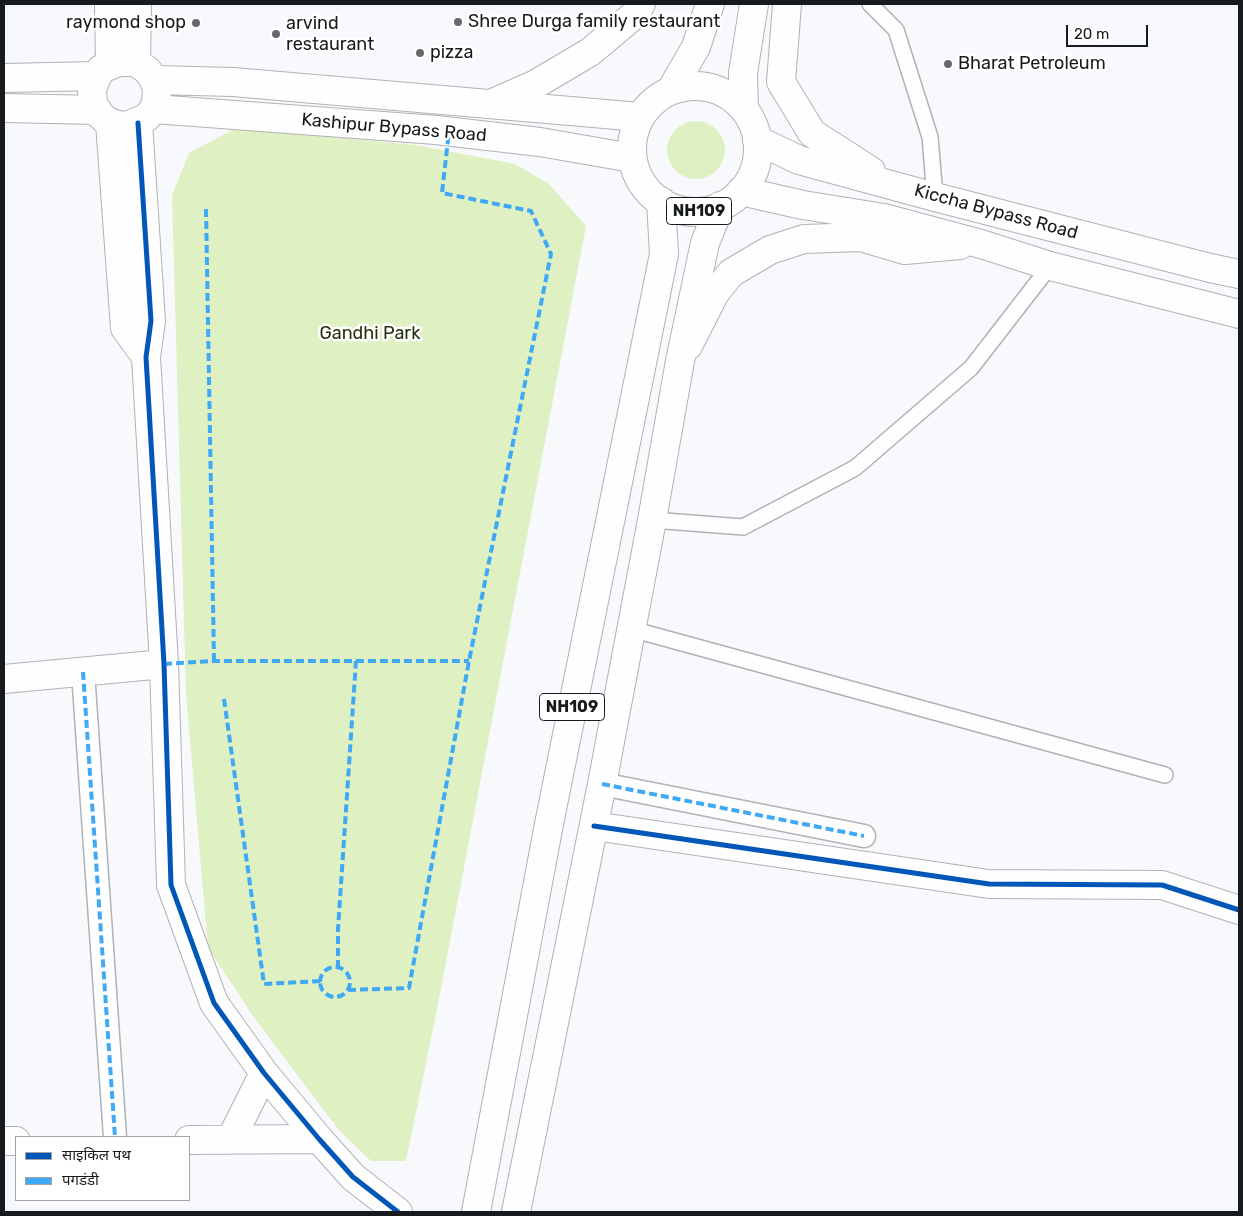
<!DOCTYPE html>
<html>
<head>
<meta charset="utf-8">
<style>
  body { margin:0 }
  #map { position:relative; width:1243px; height:1216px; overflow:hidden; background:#f7f9fc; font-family:Rubik,"Noto Sans Devanagari",sans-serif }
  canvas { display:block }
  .frame { position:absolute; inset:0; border:5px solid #181b1e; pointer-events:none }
  .legend { position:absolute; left:15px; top:1136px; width:175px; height:65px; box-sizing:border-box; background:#fff; border:1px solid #a3a4a5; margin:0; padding:6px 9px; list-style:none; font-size:15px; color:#181b1e }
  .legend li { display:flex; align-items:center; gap:10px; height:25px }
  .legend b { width:25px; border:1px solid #a3a4a5 }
  .scale { position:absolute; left:1066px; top:25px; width:82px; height:22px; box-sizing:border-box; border:2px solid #181b1e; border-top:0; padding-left:6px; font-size:15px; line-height:18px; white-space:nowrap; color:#181b1e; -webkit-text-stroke:4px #fff; paint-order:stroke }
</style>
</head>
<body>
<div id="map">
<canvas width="1243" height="1216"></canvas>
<div class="frame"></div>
<ul class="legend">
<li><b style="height:6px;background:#0057b8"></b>साइकिल पथ</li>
<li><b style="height:6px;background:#3fa9f5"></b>पगडंडी</li>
</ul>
<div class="scale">20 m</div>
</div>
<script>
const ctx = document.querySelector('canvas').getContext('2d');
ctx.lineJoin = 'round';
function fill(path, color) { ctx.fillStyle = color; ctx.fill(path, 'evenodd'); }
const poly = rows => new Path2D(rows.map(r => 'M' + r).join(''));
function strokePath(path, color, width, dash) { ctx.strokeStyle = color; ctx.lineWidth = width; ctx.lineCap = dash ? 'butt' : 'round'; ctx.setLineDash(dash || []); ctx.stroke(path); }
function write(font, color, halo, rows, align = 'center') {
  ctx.font = font + ' Rubik,sans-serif'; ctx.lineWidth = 5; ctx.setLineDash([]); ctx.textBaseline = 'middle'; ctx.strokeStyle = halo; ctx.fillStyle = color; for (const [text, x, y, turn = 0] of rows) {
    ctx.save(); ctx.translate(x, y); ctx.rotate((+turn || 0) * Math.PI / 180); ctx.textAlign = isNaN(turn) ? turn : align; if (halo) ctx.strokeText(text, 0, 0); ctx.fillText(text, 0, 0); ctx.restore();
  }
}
fill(poly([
  '667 150a29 29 0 1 1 58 0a29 29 0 1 1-58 0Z',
  [236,128,416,145,515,164,549,184,586,226,439,999,406,1161,371,1161,338,1129,253,1016,208,948,186,694,172,195,189,153]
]), '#dff0c3');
const service = poly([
  [870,4,896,30,930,137,935,197],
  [652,520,743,527,855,468,971,368,1050,266],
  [631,629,1165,775]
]);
const pedestrian = poly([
  [83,672,115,1137],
  [602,784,864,836]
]);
const minor = poly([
  [4,679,164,664],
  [594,826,989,884,1162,885,1239,910]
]);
const tertiary = poly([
  [110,123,125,328,146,357],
  [138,123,151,321,146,357,164,664,171,885,214,1003,264,1073,319,1139,353,1177,398,1212],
  [231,1139,264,1073],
  [189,1140,319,1139],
  [4,1141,16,1141]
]);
const secondary = poly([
  [109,4,110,65],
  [136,62,137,4]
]);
const primary = poly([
  [787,4,781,82,812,133,871,171],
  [119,62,136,62,148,71,154,80,157,90,156,101,154,109,146,118,127,126,117,125,107,121,98,113,93,103,92,90,95,81,101,69,119,62],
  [4,78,97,76],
  [154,80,233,82,640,117],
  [493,103,536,84,590,52,633,16,641,4],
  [4,108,97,110],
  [154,109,436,130,540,142,632,158],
  [757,140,799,160,935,197,1210,268,1239,274],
  [741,191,803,205,884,218,981,244,1050,266,1239,314],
  [688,346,715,293,731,273,770,250,804,239,861,237,905,250,960,245]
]);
const trunk = poly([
  '632 149a63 63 0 1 1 126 0a63 63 0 1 1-126 0Z',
  [671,90,696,47,710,4],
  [744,109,743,73,754,4],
  [476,1212,549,824,664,254,661,201],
  [516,1212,602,784,652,520,680,361,705,243,720,206]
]);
strokePath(service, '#b0b2b5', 18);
strokePath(pedestrian, '#b0b2b5', 25);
strokePath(minor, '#b0b2b5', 30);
strokePath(tertiary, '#b0b2b5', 30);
strokePath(secondary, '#b0b2b5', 30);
strokePath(primary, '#b0b2b5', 30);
strokePath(trunk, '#b0b2b5', 30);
strokePath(service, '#fefeff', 15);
strokePath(pedestrian, '#fefeff', 22);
strokePath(minor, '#fefeff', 28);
strokePath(tertiary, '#fefeff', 28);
strokePath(secondary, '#fefeff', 28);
strokePath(primary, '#fefeff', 28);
strokePath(trunk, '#fefeff', 28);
strokePath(poly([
  [206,209,214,661],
  [164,664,214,661,469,661],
  [83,672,115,1137],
  [224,699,264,984,320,981],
  [602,784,864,836],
  '320 982a15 15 0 1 1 30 0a15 15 0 1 1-30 0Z',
  [338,968,338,929,356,661],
  [348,990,409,988,469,661,551,254,531,211,442,193,449,131]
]), '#3fa9f5', 4, [8, 4]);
strokePath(poly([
  [138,123,151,321,146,357,164,664,171,885,214,1003,264,1073,319,1139,353,1177,398,1212],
  [594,826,989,884,1162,885,1239,910]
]), '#0057b8', 5);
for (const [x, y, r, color] of [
  [458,22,5,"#66696c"],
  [196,23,5,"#66696c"],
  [276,34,5,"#66696c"],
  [420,53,5,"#66696c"],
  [948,64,5,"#66696c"]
]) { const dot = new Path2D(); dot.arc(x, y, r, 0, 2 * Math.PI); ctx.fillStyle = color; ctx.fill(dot); strokePath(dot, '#fff', 2); }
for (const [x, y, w] of [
  [699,211,65],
  [572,707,65]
]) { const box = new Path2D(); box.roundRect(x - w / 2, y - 13.5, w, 27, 4); ctx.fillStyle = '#fff'; ctx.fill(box); strokePath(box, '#181b1e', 1); }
write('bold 16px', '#181b1e', null, [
  ["NH109",699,211],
  ["NH109",572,707]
]);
write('18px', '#181b1e', '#fff', [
  ["Shree Durga family restaurant",468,22],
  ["raymond shop",186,23,"right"],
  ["arvind",286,24],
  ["restaurant",286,45],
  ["pizza",430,53],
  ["Bharat Petroleum",958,64]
], 'left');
write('18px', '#181b1e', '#fff', [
  ["Kashipur Bypass Road",394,128,5],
  ["Kiccha Bypass Road",996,212,15]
]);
write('18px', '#26320c', '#fff', [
  ["Gandhi Park",370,334]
]);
</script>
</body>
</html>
